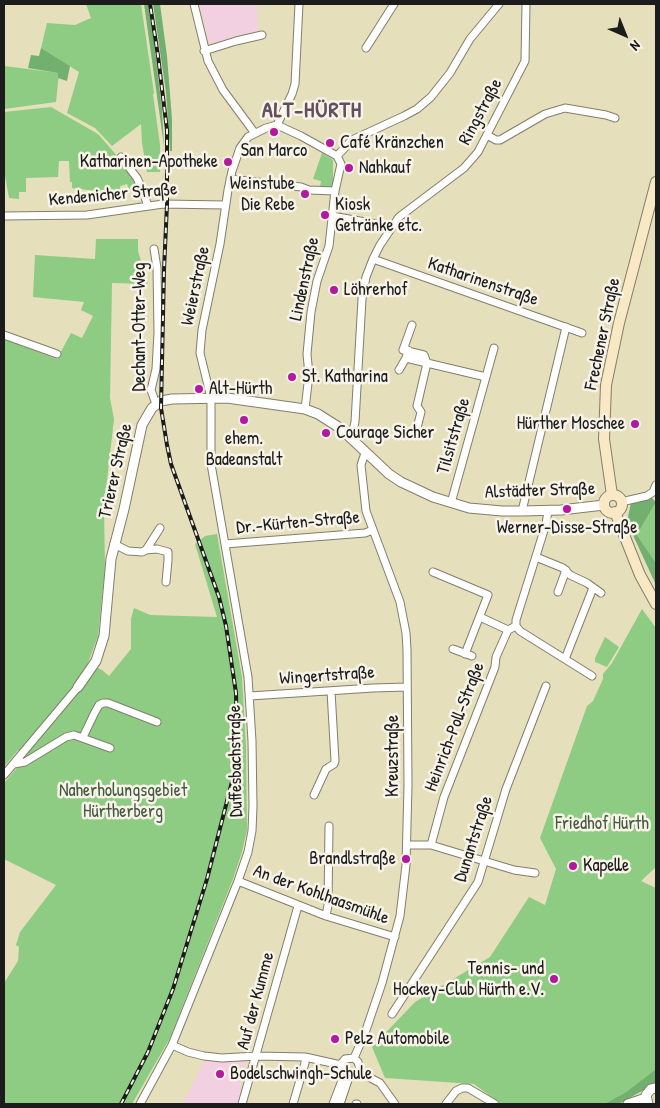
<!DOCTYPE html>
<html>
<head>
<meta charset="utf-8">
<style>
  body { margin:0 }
  #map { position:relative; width:660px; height:1108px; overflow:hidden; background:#e6dfbb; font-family:"Patrick Hand",sans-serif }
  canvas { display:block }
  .frame { position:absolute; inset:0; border:5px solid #1c1c1c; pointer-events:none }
  .north { position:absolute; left:600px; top:10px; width:50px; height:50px; -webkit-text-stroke:4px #f7f3e8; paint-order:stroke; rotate:136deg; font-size:14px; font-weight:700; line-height:20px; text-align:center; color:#1c1c1c }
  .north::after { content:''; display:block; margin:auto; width:18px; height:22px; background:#1c1c1c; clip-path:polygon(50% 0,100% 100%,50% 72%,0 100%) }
</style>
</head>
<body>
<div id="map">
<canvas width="660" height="1108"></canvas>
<div class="frame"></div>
<div class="north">N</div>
</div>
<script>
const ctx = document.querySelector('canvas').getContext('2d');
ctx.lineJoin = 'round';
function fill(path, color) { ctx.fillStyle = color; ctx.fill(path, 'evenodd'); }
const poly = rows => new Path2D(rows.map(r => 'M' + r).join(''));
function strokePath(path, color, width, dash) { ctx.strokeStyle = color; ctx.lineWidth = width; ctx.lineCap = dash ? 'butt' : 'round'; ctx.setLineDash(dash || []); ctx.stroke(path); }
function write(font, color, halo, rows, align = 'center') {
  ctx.font = font + ' "Patrick Hand",sans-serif'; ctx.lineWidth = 5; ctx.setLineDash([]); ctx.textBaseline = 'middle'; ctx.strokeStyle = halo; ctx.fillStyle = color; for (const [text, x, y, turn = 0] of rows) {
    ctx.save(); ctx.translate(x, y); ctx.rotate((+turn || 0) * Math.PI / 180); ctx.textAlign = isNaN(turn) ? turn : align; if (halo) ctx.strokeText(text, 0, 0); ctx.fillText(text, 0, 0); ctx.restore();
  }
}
fill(poly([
  [200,4,257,4,258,32,239,35,211,44,208,41],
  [205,1060,244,1061,246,1063,240,1084,244,1089,239,1104,183,1104]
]), '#f2cfe1');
fill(poly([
  [86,4,141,4,154,93,153,94,160,145,160,172,147,172,142,143,141,124,112,146,95,128,67,113,79,72,41,48,47,23,75,25,91,18],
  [4,66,59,73,56,102,4,109],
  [51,107,98,134,133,174,140,188,130,191,127,184,120,186,121,193,117,193,116,197,98,199,96,191,72,188,72,182,70,182,69,161,59,161,58,177,26,178,26,192,19,192,19,199,9,198,4,170,4,112],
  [322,153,333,160,333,189,320,187,321,181,313,179],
  [96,239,138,239,138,251,148,284,112,283,110,398,114,419,104,507,105,569,98,636,88,663,102,670,109,676,131,649,131,619,134,608,150,615,217,617,195,544,205,536,217,534,242,677,246,746,247,830,242,852,233,879,170,1038,132,1104,4,1104,4,983,18,961,19,947,16,945,20,932,56,885,4,859,4,783,27,756,18,750,4,767,4,339,57,359,71,333,82,338,93,316,81,310,84,302,33,297,35,255,95,259],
  [656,502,656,563,637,535],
  [642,609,656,628,656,867,641,881,656,888,656,1069,626,1092,604,1104,501,1104,474,1084,385,1078,372,1047,415,1002,490,957,529,897,545,905,556,869,540,838,587,706,593,701,603,679,603,674,612,663],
  [605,637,619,647,607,667,595,662,595,658]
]), '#8dcc82');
fill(poly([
  [144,4,148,4,154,42,162,109,164,146],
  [153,4,160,4,167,56,172,119,172,151,170,151,166,92],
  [41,48,70,66,67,81,58,78,58,73,28,68,31,55,39,56],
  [651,497,656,502,637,535,656,563,656,585,627,522,631,502],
  [656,1069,656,1083,619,1104,604,1104,626,1092]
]), '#72b070');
const minor = poly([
  [194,4,208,61,223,90,254,132],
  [366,48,394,4],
  [204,51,236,41,262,35],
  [277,125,292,94,295,84,299,4],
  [487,135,496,140,500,140,545,114,565,108,606,115,615,118],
  [337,156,352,140,404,116,417,109,431,97,450,73,470,39,499,4],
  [121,157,137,178,142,189,148,206],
  [230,179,301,187,309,190,335,191],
  [4,216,87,215,163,204,225,205],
  [332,216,382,225,390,228],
  [154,249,157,268,158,333,156,369,151,390,156,404],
  [373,259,582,333],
  [412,325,403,350,424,355,427,363,486,377],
  [4,335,57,354],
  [408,350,406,358,427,363,417,406,421,412,416,432,409,432],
  [399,370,406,358],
  [305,409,309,375,307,354,311,312,317,281,329,246,335,191,341,164,337,156],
  [348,436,353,430,355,422,362,299,366,277,373,259,380,245,399,217,464,168,478,152,525,61,526,4],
  [621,502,647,496,653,492,656,485],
  [451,503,494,348],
  [522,511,566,327],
  [548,511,546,524,516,620,516,626,520,631,592,676],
  [114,544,128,551,142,552,146,550,160,528],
  [225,544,365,533,373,530],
  [146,550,157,549,168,552,168,560,166,582],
  [536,557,563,568,570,575,587,583,601,593],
  [433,572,488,595,465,654],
  [558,592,566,570],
  [480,617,508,630],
  [453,649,472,656],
  [565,659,593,588],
  [250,696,373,688,407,687],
  [83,737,95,712,99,705,103,703,108,703,157,722],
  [14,764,25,762,66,737,74,735,110,748],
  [4,775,78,687],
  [314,795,326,769,334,764,335,761,331,691],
  [407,845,431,845,514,870,535,873],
  [431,845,444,797,495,667,496,657,508,630,516,626],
  [238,881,326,916,395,937],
  [326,916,328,905,329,826],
  [392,1014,478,882,506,789,546,686],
  [172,1045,188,1052,204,1056,222,1058,257,1056,305,1057,341,1065],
  [354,1058,365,1033,382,983,400,916,406,865,408,785,407,650,406,633,400,602,366,511,361,465,365,453],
  [359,1072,380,1083,395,1104],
  [344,1075,341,1069,341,1064,345,1059,354,1058,358,1062,360,1069,355,1076,349,1077],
  [140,1104,172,1045,238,881,248,852,252,831,253,806,252,741,248,677,211,464,211,398,200,353,202,330,220,244,228,190,232,171,240,148,248,137,266,128,277,125,301,136,337,156],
  [242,1104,298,906],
  [293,1104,305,1063,305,1057],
  [333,1104,344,1075],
  [340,1104,349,1077],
  [356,1104,357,1104],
  [446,1104,456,1091,462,1088,468,1088,495,1104]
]);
const tertiary = poly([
  [78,687,96,661,104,636,111,559,124,509,142,425,152,408,161,401,172,399,227,398,305,409,318,414,340,428,389,474,401,482,433,497,469,508,502,511,522,511,561,510,604,505],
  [628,1104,646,1098],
  [648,1104,646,1095,651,1089,656,1088]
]);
const secondary = poly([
  [612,495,604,439,606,385,619,323,656,182],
  '604 504a9 9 0 1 1 18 0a9 9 0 1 1-18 0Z',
  [615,512,640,575,656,604]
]);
strokePath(minor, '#817e6c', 9);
strokePath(tertiary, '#817e6c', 11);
strokePath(secondary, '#817e6c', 12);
strokePath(minor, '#fff', 7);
strokePath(tertiary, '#fff', 9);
strokePath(secondary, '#f8e8c3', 10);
const rail = poly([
  [121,1104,148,1052,173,989,207,879,235,770,237,754,236,693,226,626,219,597,171,464,167,445,161,408,164,270,167,204,167,130,158,56,150,4]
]);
strokePath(rail, '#1c1c1c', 4);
strokePath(rail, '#f7f3e8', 2, [5.5]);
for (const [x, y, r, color] of [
  [274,132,5,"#b5179e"],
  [330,143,5,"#b5179e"],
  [228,162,5,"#b5179e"],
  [349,168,5,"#b5179e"],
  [305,194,5,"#b5179e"],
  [325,215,5,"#b5179e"],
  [334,290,5,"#b5179e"],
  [292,377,5,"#b5179e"],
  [199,389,5,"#b5179e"],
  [244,420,5,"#b5179e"],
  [635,424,5,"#b5179e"],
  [326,433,5,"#b5179e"],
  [567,509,5,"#b5179e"],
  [406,859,5,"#b5179e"],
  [573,866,5,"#b5179e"],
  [554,979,5,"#b5179e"],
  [335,1039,5,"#b5179e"],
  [220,1074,5,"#b5179e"]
]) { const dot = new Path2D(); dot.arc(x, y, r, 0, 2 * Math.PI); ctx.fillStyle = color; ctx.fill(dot); strokePath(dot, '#f7f3e8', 2); }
write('18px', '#1c1c1c', '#f7f3e8', [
  ["Ringstraße",481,112,-62],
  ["Kendenicher Straße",113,195,-5],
  ["Lindenstraße",305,279,-78],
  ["Katharinenstraße",483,282,19],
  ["Weierstraße",196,286,-78],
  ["Dechant-Otter-Weg",140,327,-90],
  ["Frechener Straße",603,334,-78],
  ["Tilsitstraße",454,436,-74],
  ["Trierer Straße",116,471,-77],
  ["Alstädter Straße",540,491,-2],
  ["Dr.-Kürten-Straße",298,523,-5],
  ["Wingertstraße",327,676,-4],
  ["Heinrich-Poll-Straße",455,727,-69],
  ["Kreuzstraße",393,756,-90],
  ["Duffesbachstraße",236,761,-91],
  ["Dunantstraße",474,839,-72],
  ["An der Kohlhaasmühle",321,895,20],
  ["Auf der Kumme",256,1001,-75]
]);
write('18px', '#1c1c1c', '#f7f3e8', [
  ["Café Kränzchen",340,143],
  ["San Marco",274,151,"center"],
  ["Katharinen-Apotheke",218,162,"right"],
  ["Nahkauf",359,168],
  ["Weinstube",295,184,"right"],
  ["Die Rebe",295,205,"right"],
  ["Kiosk",335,205],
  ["Getränke etc.",335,226],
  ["Löhrerhof",344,290],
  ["St. Katharina",302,377],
  ["Alt-Hürth",209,389],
  ["Hürther Moschee",625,424,"right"],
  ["Courage Sicher",336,433],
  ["ehem.",244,439,"center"],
  ["Badeanstalt",244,460,"center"],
  ["Werner-Disse-Straße",567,528,"center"],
  ["Brandlstraße",396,859,"right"],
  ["Kapelle",583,866],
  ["Tennis- und",544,969,"right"],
  ["Hockey-Club Hürth e.V.",544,990,"right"],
  ["Pelz Automobile",345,1039],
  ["Bodelschwingh-Schule",230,1074]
], 'left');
write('18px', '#445a40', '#f7f3e8', [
  ["Naherholungsgebiet",123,791],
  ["Hürtherberg",123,812],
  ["Friedhof Hürth",602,824]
]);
ctx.letterSpacing = '1px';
write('bold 22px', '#634e5e', '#f7f3e8', [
  ["ALT-HÜRTH",312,111]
]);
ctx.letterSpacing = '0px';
</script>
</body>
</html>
